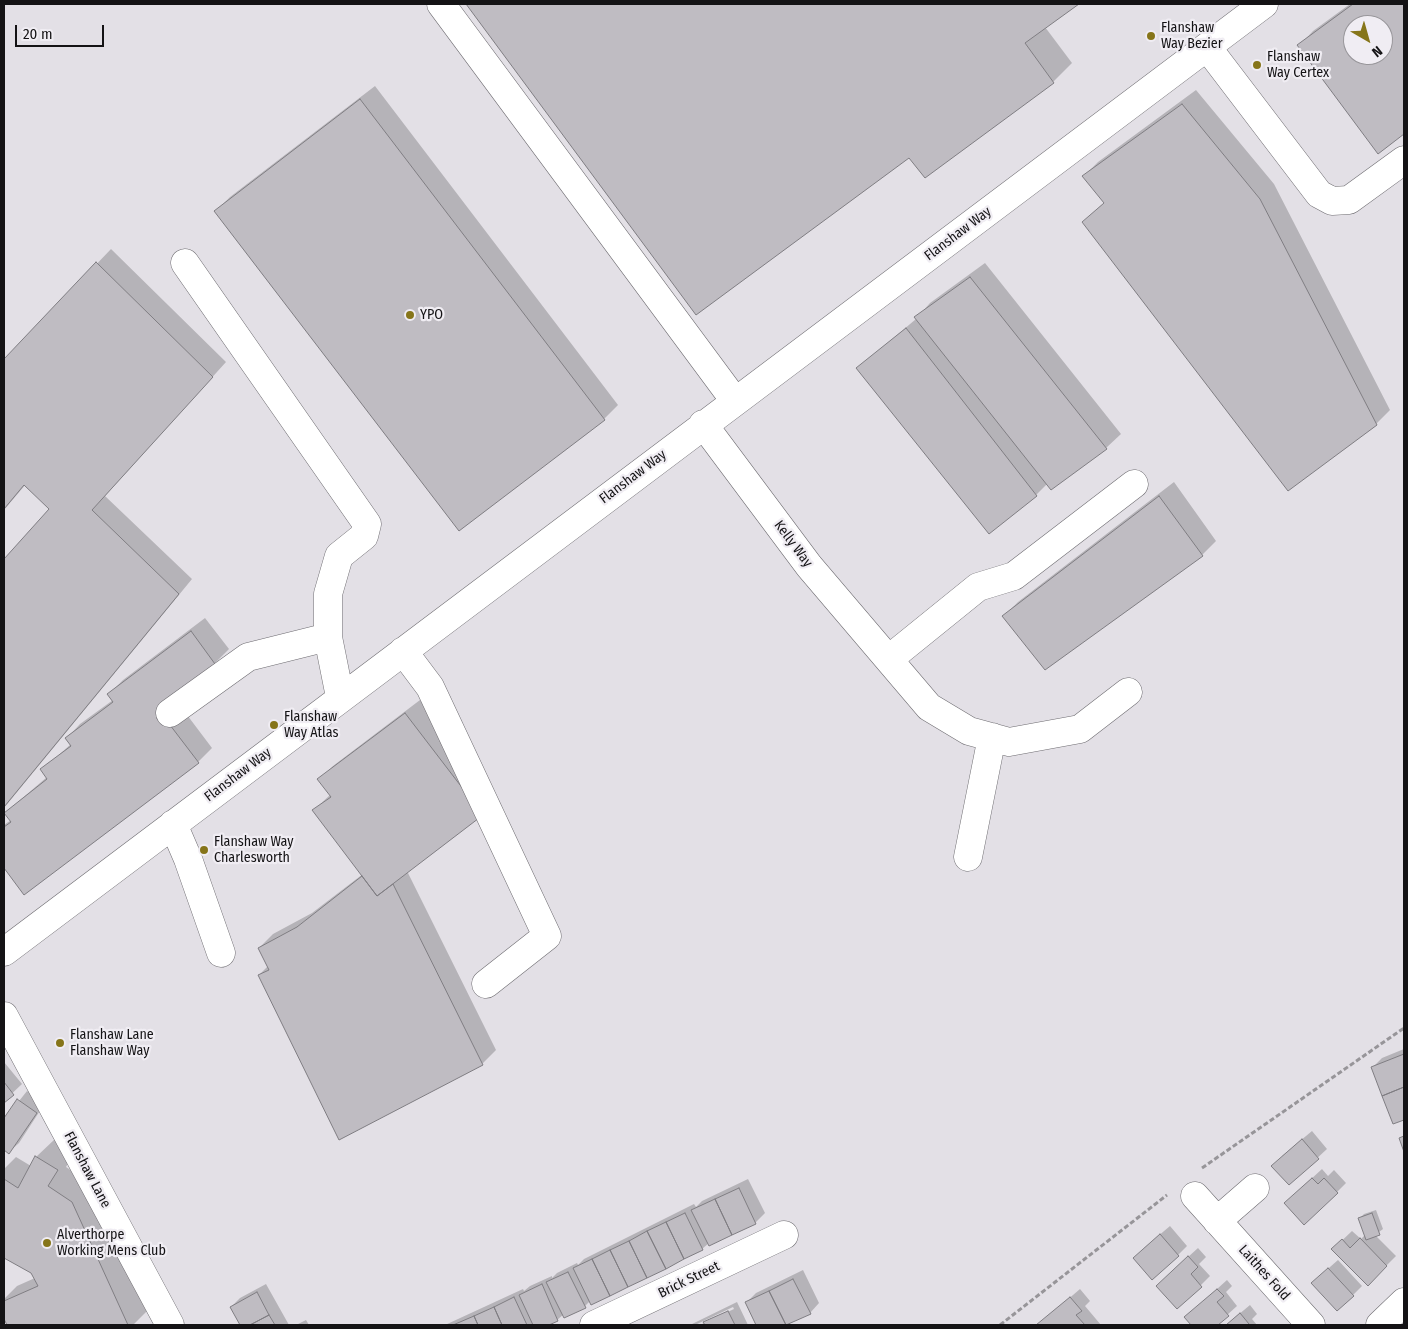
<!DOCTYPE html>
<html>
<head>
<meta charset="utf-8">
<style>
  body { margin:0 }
  #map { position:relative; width:1408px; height:1329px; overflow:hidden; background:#e3e0e6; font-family:"Fira Sans Condensed",sans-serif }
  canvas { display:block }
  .frame { position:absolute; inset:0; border:5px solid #141315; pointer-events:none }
  .north { position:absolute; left:1343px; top:15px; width:50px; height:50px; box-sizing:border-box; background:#f0edf3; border:1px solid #98969a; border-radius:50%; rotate:142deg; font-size:14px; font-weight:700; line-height:20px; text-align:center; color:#141315 }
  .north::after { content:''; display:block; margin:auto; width:18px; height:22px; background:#867519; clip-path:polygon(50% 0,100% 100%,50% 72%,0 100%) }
  .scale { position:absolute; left:15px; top:25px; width:89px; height:22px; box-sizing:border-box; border:2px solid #141315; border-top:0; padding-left:6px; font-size:15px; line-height:18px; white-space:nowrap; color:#141315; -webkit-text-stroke:4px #f0edf3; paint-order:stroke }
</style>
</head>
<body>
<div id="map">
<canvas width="1408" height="1329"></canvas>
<div class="frame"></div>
<div class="north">N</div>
<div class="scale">20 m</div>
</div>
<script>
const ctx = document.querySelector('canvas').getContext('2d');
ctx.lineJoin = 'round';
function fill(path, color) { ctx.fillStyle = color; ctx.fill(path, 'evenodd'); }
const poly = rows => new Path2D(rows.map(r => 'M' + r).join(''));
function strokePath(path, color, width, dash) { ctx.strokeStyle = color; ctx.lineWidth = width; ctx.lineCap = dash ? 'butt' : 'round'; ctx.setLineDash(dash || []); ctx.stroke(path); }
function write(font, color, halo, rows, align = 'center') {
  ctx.font = font + ' "Fira Sans Condensed",sans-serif'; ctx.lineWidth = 4.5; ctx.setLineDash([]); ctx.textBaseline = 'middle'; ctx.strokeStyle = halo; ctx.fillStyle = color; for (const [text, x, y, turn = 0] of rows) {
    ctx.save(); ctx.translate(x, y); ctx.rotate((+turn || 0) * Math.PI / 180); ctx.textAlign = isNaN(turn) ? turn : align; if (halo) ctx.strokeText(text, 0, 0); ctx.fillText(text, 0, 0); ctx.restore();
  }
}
fill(poly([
  [468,4,1077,4,1045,27,1072,63,1053,82,910,156,696,313],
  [1350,4,1404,4,1404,132,1378,152,1299,46,1313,31],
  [1353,25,1383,25,1383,55,1353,55],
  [375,86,618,405,604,419,459,530,216,211,230,197],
  [1196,90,1274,184,1390,410,1376,424,1083,222,1105,202,1084,176,1098,162],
  [111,249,226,362,105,496,192,579,4,808,4,561,50,509,26,484,4,510,4,361],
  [985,263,1121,434,1106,448,1051,488,1048,483,1036,495,858,368,916,319,930,303],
  [1174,482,1216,541,1202,555,1004,616,1018,602],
  [205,618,229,649,215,663,172,695,212,748,198,762,25,893,4,866,4,825,11,820,5,813,47,777,42,770,71,744,66,739,80,724,113,700,109,694,123,680],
  [420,700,496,800,407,871,496,1050,482,1064,259,975,268,966,259,948,273,934,312,913,363,874,314,810,331,794,319,780,333,766],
  [1404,1049,1404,1119,1394,1123,1373,1067,1382,1058],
  [4,1062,22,1084,4,1101],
  [27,1091,45,1103,19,1143,9,1152,4,1149,4,1120],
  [1312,1131,1327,1149,1289,1184,1282,1156],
  [55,1139,75,1151,66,1167,90,1183,148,1310,133,1325,8,1325,4,1316,4,1299,17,1286,35,1278,32,1272,4,1257,7,1249,4,1247,4,1169,16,1157,31,1166,36,1157],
  [1322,1169,1328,1176,1334,1170,1346,1183,1337,1192,1285,1203],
  [748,1179,765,1213,755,1223,709,1243,702,1249,590,1301,585,1306,564,1314,557,1320,546,1325,445,1325,523,1289,524,1291,530,1286,552,1276,552,1278,557,1273,577,1263,578,1265,584,1259,694,1204,696,1207,702,1201],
  [1376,1210,1383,1229,1375,1235,1396,1256,1368,1284,1333,1249,1352,1231,1361,1239,1365,1235,1359,1219,1364,1214],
  [1170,1226,1187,1246,1178,1255,1144,1248],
  [1198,1248,1206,1257,1199,1264,1210,1276,1178,1308,1166,1277],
  [1338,1260,1362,1286,1353,1295,1322,1274],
  [803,1270,819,1303,810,1313,784,1325,757,1325,746,1303,756,1293],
  [1227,1280,1232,1286,1226,1292,1237,1306,1216,1325,1193,1325,1186,1317],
  [266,1284,289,1325,241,1325,231,1307,240,1298],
  [1080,1289,1090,1301,1085,1306,1101,1325,1038,1325],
  [737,1302,748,1325,700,1325,734,1309,733,1307,695,1325,690,1325],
  [1250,1305,1257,1314,1252,1319,1257,1325,1226,1325],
  [306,1320,309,1325,296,1325]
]), '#0003');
const building = poly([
  [466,4,1079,4,1025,43,1054,83,925,178,909,158,696,315,466,4],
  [1353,4,1404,4,1404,134,1378,154,1297,45,1353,4],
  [1353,25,1383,25,1383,55,1353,55,1353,25],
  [360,99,605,420,459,531,214,211,360,99],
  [1182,104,1260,199,1377,425,1288,491,1082,222,1104,203,1082,176,1182,104],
  [96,262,213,377,92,510,179,594,4,807,4,559,49,509,24,485,4,509,4,359,96,262],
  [970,277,1107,449,1051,490,914,317,970,277],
  [906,328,1037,496,989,534,856,368,906,328],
  [1159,496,1203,556,1045,670,1002,616,1159,496],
  [191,631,215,664,157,708,199,763,24,895,4,868,4,827,11,822,4,813,47,779,40,769,71,746,65,738,113,702,107,694,191,631],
  [405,713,483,815,377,896,312,810,331,797,317,779,405,713],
  [362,876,377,896,393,884,483,1065,339,1140,258,975,269,970,258,948,297,927,362,876],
  [1404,1054,1404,1087,1382,1096,1371,1067,1404,1054],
  [4,1082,14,1095,4,1103,4,1082],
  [1404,1087,1404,1120,1393,1124,1382,1096,1404,1087],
  [17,1099,37,1113,9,1154,4,1150,4,1118,17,1099],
  [1404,1136,1404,1152,1399,1138,1404,1136],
  [1302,1139,1319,1159,1289,1185,1271,1166,1302,1139],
  [35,1156,58,1170,48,1186,72,1202,128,1325,7,1325,4,1319,4,1301,38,1286,31,1273,4,1258,4,1179,18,1188,35,1156],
  [1312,1178,1318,1184,1324,1178,1338,1193,1304,1225,1284,1203,1312,1178],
  [739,1188,756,1224,732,1235,715,1199,739,1188],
  [715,1199,732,1235,709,1246,691,1210,715,1199],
  [685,1213,703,1250,684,1259,666,1222,685,1213],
  [1372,1213,1380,1235,1366,1240,1358,1218,1372,1213],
  [666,1222,684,1259,666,1269,647,1231,666,1222],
  [647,1231,666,1269,647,1278,629,1241,647,1231],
  [1160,1234,1179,1256,1152,1280,1133,1258,1160,1234],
  [1360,1238,1387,1266,1368,1286,1331,1249,1342,1239,1350,1248,1360,1238],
  [629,1241,647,1278,628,1287,610,1250,629,1241],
  [610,1250,628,1287,610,1296,592,1259,610,1250],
  [1188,1256,1198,1267,1191,1274,1202,1287,1177,1309,1156,1286,1188,1256],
  [592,1259,610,1296,591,1305,573,1268,592,1259],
  [1328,1268,1354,1296,1337,1311,1311,1283,1328,1268],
  [568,1272,586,1308,564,1318,546,1282,568,1272],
  [793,1279,811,1314,786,1325,769,1291,793,1279],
  [542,1284,558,1321,549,1325,533,1325,519,1295,542,1284],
  [1217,1289,1224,1296,1217,1302,1229,1316,1218,1325,1191,1325,1184,1317,1217,1289],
  [769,1291,786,1325,756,1325,745,1302,769,1291],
  [257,1292,269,1315,250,1325,240,1325,230,1307,257,1292],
  [514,1297,527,1325,502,1325,494,1307,514,1297],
  [1070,1297,1082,1311,1076,1315,1085,1325,1036,1325,1070,1297],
  [494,1307,502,1325,478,1325,474,1316,494,1307],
  [728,1311,735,1325,705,1325,703,1322,728,1311],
  [1240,1313,1249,1324,1247,1325,1226,1325,1240,1313],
  [269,1315,275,1325,250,1325,269,1315],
  [474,1316,478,1325,453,1325,474,1316]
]);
fill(building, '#bfbcc2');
strokePath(building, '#7f7d82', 1);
const minor = poly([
  [441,4,735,401],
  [1207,47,1319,194,1332,201,1349,200,1404,160],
  [185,263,367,524,364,536,339,556,328,594,328,637,340,697],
  [703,424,809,566,929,707,969,731,1009,742,1080,729,1128,692],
  [403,651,430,687,547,936,486,984],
  [889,659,978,587,1014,576,1134,484],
  [170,713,248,657,328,637],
  [173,824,188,859,221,953],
  [968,857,992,737],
  [4,952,1264,4],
  [4,1016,170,1325],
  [1195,1196,1311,1325],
  [1217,1221,1255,1188],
  [594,1325,784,1235],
  [1380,1325,1404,1302]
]);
strokePath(minor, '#6e6c71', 29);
strokePath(poly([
  [1202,1168,1404,1028],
  [1000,1325,1167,1195]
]), '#979599', 3, [5, 2.5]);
strokePath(minor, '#fff', 28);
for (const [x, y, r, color] of [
  [1151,36,5,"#867519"],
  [1257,65,5,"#867519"],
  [410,315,5,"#867519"],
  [274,725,5,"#867519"],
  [204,850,5,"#867519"],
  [60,1043,5,"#867519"],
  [47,1243,5,"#867519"]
]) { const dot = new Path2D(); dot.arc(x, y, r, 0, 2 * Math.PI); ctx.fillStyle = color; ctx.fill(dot); strokePath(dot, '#f0edf3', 2); }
write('14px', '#141315', '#f0edf3', [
  ["Flanshaw",1161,28],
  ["Way Bezier",1161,44],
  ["Flanshaw",1267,57],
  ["Way Certex",1267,73],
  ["YPO",420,315],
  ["Flanshaw",284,717],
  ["Way Atlas",284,733],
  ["Flanshaw Way",214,842],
  ["Charlesworth",214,858],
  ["Flanshaw Lane",70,1035],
  ["Flanshaw Way",70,1051],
  ["Alverthorpe",57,1235],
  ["Working Mens Club",57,1251]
], 'left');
write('14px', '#141315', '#f0edf3', [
  ["Flanshaw Way",958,234,-37],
  ["Flanshaw Way",633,477,-37],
  ["Kelly Way",793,544,53],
  ["Flanshaw Way",238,775,-37],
  ["Flanshaw Lane",87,1170,62],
  ["Laithes Fold",1264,1273,48],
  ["Brick Street",689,1280,-26]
]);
</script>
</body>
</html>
